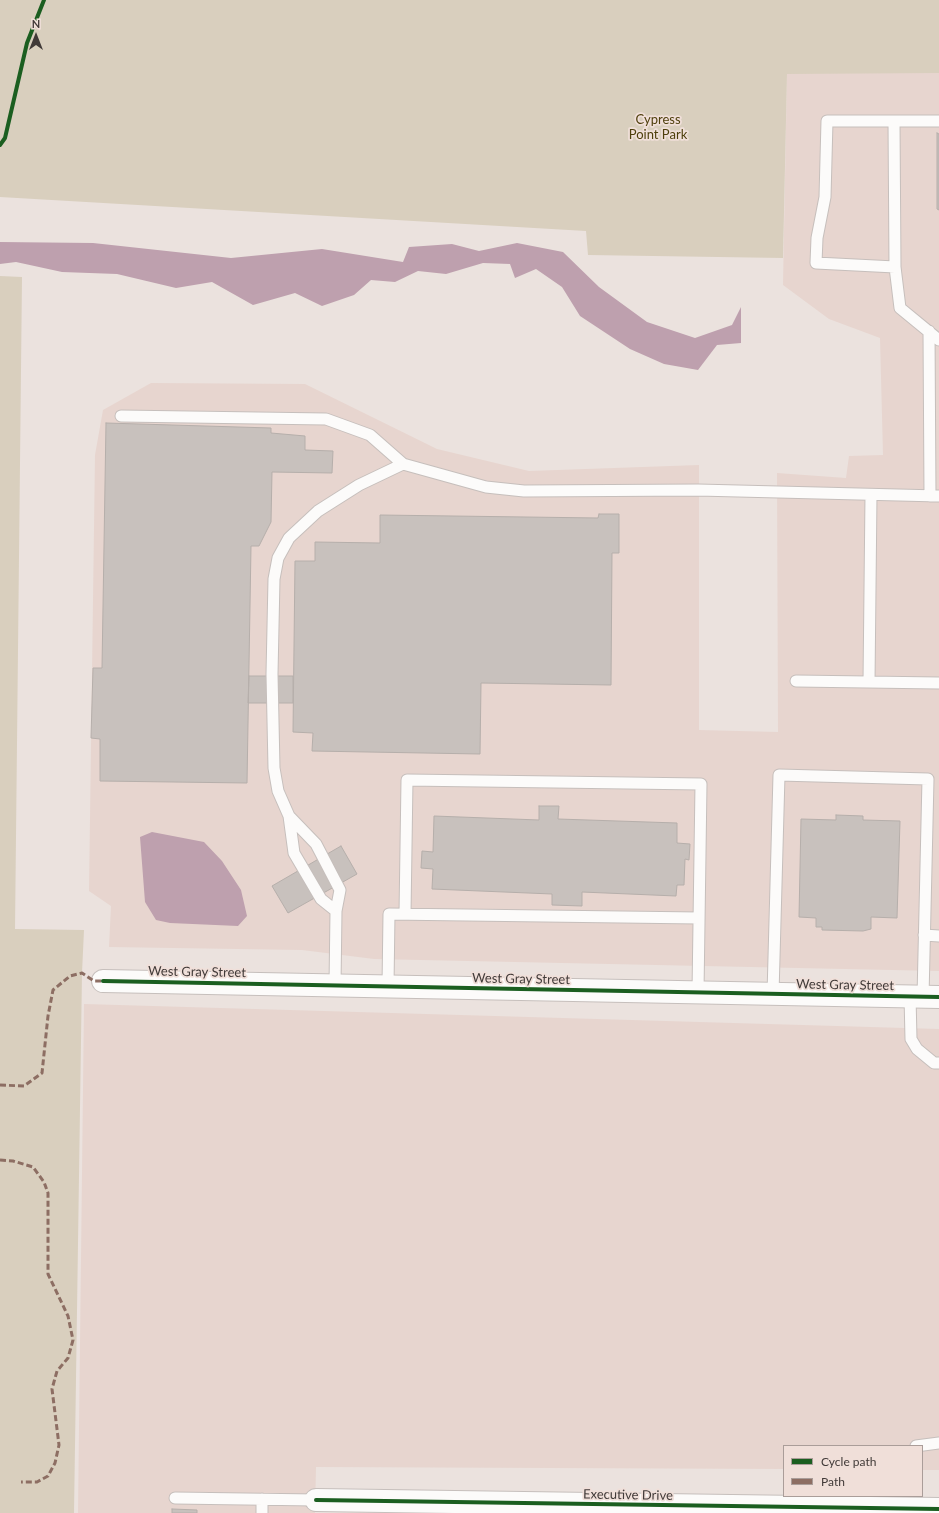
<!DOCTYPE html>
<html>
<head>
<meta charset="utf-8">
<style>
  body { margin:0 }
  #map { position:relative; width:939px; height:1513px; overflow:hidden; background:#ebe2de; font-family:Lato,sans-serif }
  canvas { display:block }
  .legend { position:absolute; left:783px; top:1445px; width:140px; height:52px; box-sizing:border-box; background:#f0dfd9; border:1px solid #aa9d99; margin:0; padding:5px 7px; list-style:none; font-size:12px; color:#413a38 }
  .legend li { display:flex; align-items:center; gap:8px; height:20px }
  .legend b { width:20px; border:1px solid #aa9d99 }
  .north { position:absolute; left:16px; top:16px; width:40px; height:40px; -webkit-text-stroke:3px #f0dfd9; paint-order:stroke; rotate:0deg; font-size:11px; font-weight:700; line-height:16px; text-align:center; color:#413a38 }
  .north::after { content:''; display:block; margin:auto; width:14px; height:18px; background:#413a38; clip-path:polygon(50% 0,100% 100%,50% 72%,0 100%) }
</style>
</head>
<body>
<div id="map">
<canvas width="939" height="1513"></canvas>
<ul class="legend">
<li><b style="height:5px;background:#1b5e20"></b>Cycle path</li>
<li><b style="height:5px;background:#8d6e63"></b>Path</li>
</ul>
<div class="north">N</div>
</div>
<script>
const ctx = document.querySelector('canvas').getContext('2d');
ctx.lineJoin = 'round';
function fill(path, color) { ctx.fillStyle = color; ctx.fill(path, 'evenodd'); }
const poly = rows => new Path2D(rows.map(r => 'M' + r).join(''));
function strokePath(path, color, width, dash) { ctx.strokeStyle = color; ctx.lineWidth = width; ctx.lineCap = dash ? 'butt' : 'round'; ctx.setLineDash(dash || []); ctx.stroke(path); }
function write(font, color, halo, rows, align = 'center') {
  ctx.font = font + ' Lato,sans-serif'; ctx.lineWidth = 3.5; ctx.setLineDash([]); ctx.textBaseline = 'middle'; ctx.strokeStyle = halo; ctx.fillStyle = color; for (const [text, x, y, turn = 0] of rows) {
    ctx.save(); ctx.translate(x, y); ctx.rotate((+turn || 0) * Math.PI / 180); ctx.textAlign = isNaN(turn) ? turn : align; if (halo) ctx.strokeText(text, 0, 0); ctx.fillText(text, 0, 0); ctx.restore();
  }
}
fill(poly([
  [787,73,939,73,939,971,374,959,302,950,109,947,111,906,89,891,95,455,103,410,151,383,305,384,437,449,529,471,699,465,699,730,778,732,777,473,846,478,849,456,883,455,880,338,829,319,783,285],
  [84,1004,939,1029,939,1470,922,1470,922,1446,784,1446,784,1469,316,1467,315,1513,78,1513]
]), '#e7d5cf');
fill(poly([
  [0,0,939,0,939,73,787,74,783,258,588,255,586,231,0,197],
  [0,276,22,277,15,929,84,930,82,973,74,1513,0,1513]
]), '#d9cfbe');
fill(poly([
  [0,242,93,243,231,258,322,249,403,262,409,247,452,244,479,251,517,243,563,252,599,287,647,322,695,338,732,325,741,307,741,343,717,345,698,370,664,364,630,349,580,316,562,287,536,269,515,278,510,264,483,263,446,274,418,271,395,282,371,280,354,295,322,306,295,293,253,305,212,282,176,288,117,274,62,272,16,262,0,264],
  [152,832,204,842,222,861,241,890,247,916,238,926,170,923,156,920,145,902,140,837]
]), '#bea0ae');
const building = poly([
  [937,133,939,134,939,210,937,209,937,133],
  [106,423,271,428,271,433,305,436,305,450,333,451,332,473,272,472,271,522,259,546,251,546,247,783,100,781,100,739,91,738,93,668,102,668,106,423],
  [599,514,619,514,619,553,612,553,611,685,481,683,480,754,312,751,313,733,293,732,295,561,315,561,315,542,380,543,380,515,598,518,599,514],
  [249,676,293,676,293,703,248,703,249,676],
  [539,806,559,806,558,819,677,823,677,843,690,844,689,860,685,859,684,885,677,885,676,896,582,892,582,906,552,905,552,894,432,889,433,869,421,868,422,851,433,852,434,816,539,820,539,806],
  [836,815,863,816,863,820,900,821,897,918,871,917,871,929,863,931,822,930,822,927,816,927,816,918,799,917,801,819,836,820,836,815],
  [341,846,357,874,288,913,272,886,341,846],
  [172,1509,197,1510,197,1513,172,1513,172,1509]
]);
fill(building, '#c8c1bd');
strokePath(building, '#b6afab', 1);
const service = poly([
  [894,121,895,267,900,308,939,340],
  [895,267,816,263,817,238,825,197,827,121,939,121],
  [929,331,930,496],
  [121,416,326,419,370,435,403,464,486,487,524,491,698,490,939,496],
  [796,681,939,683],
  [869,682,871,495],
  [289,816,316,844,340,890,336,911,335,985],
  [336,911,321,899,294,853,289,816,278,791,274,768,272,674,274,579,278,558,289,538,318,511,359,485,403,464],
  [405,914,407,780,701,784,698,992],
  [924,935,939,936],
  [388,986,389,914,699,918],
  [773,994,779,775,928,779,923,997],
  [910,996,911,1039,917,1049,934,1063,939,1063],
  [916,1446,939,1443],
  [175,1498,316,1500],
  [262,1499,262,1513]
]);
const minor = poly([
  [103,981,939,997],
  [316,1500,939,1509]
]);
strokePath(service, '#c6bfbc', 13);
strokePath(minor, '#c6bfbc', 24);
strokePath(service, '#fcfbfa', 11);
strokePath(minor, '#fcfbfa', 22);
strokePath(poly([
  [0,1085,24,1086,42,1073,48,1016,53,990,70,976,82,973,94,981,103,981],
  [0,1160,13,1161,33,1167,44,1182,48,1193,48,1274,68,1316,73,1340,68,1358,57,1371,52,1389,59,1445,55,1463,48,1476,37,1482,21,1482]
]), '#8d6e63', 3, [6, 3]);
strokePath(poly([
  [0,145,5,138,27,43,44,0],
  [103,981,939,997],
  [316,1500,939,1509]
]), '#1b5e20', 4);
write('13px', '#4e3f0c', '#f0dfd9', [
  ["Cypress",658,120],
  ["Point Park",658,135]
]);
write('13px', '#413a38', '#f0dfd9', [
  ["West Gray Street",197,972,1],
  ["West Gray Street",521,979,1],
  ["West Gray Street",845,985,1],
  ["Executive Drive",628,1495,1]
]);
</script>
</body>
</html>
